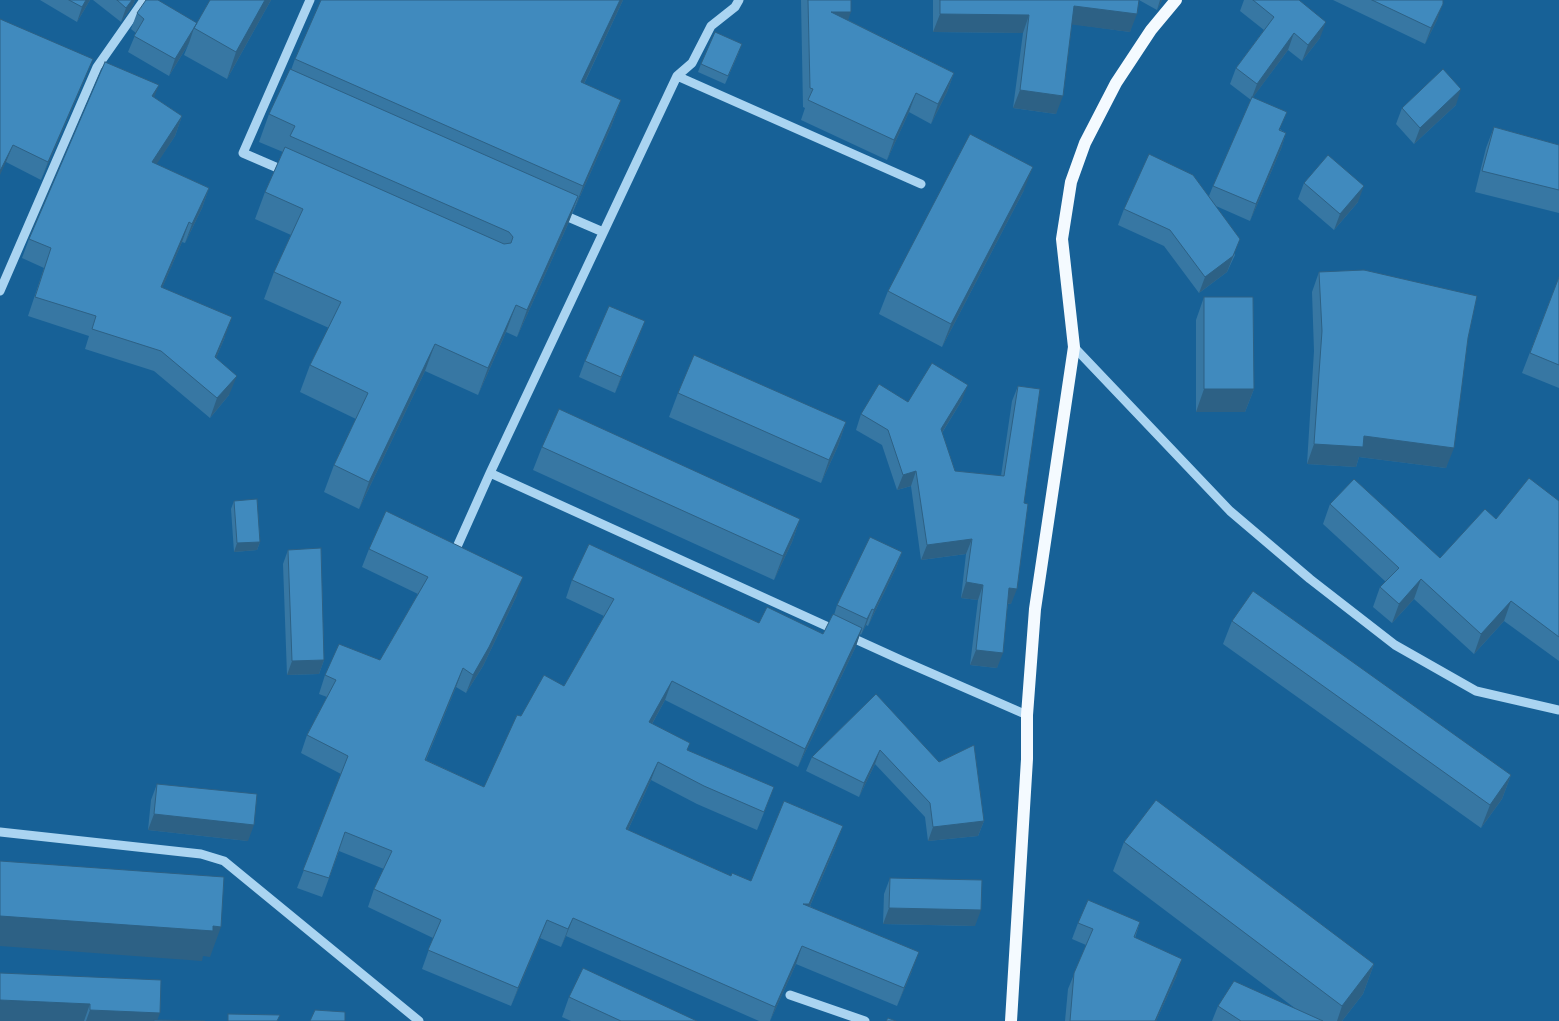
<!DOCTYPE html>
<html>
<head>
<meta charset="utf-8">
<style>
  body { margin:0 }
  canvas { display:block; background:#176197 }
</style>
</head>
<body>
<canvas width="1559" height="1021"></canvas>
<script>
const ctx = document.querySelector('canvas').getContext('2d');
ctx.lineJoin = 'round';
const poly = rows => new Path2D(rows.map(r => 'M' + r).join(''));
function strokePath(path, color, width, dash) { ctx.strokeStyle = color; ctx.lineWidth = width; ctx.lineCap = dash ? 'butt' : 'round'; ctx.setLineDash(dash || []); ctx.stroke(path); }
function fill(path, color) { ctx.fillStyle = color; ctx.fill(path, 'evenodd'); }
strokePath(poly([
  [677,76,921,184],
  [287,172,243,153,310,0],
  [559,213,603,232],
  [0,291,97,67,144,0],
  [1074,347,1230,511,1310,579,1395,645,1476,691,1559,710],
  [490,473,901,660,1027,715],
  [456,549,490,473,677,76,692,63,711,26,735,7,739,0],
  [0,832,201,854,224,861,419,1021],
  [790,995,865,1021]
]), '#aad4f1', 9);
strokePath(poly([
  [1011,1021,1027,759,1027,715,1035,609,1074,347,1062,239,1071,182,1085,143,1116,83,1151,30,1176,0]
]), '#f4faff', 12);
fill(poly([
  [40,0,90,0,77,22],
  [93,0,135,0,133,5,121,22],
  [210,0,271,0,227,79,184,55,189,43,169,76,128,52,136,33,131,29,137,13,197,23],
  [321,0,623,0,584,84,621,100,611,127,573,212,568,224,517,337,506,332,478,395,425,371,359,509,324,492,334,465,356,419,300,392,310,365,329,328,264,299,274,272,291,235,255,219,265,192,283,152,259,142,269,114,291,70,295,59],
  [801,0,851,0,848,20,954,73,947,92,931,124,909,112,887,160,801,120,805,108,803,107],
  [933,0,1162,0,1157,10,1139,0,1130,32,1072,24,1056,114,1013,108,1023,33,933,32],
  [1244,0,1299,0,1320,38,1302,61,1288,50,1253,97,1281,130,1286,133,1281,149,1250,221,1216,206,1235,255,1227,272,1199,293,1164,246,1118,225,1124,209,1209,196,1213,186,1251,100,1230,84,1236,68,1264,30,1240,11],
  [1333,0,1443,0,1437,20,1425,44],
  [0,19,86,76,41,180,6,162],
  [739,52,725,84,698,72,701,64],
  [154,98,182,116,175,136,156,164,209,188,202,208,185,243,182,242,162,288,225,337,216,358,229,395,210,418,154,371,85,349,89,336,28,316,44,268,22,258,29,239],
  [1456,105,1414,144,1396,124,1402,108],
  [1494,127,1559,145,1559,213,1475,192,1486,148],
  [1304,183,1358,202,1334,230,1298,199],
  [1024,190,942,347,879,314,888,291],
  [1319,272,1468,338,1446,468,1359,457,1356,467,1307,464,1314,351,1312,292],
  [1559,277,1559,388,1522,373],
  [1204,297,1254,389,1245,412,1196,412,1196,320],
  [639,337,615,393,579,377,585,361],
  [1018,386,1024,503,1011,604,1008,604,997,668,970,665,978,600,961,598,966,554,921,560,911,486,897,490,882,445,856,430,861,414,908,402,962,400,942,433,955,471,1001,476,1012,401],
  [678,393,846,422,838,446,821,483,669,417],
  [542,447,800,519,792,542,774,580,533,470],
  [234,501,260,542,257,550,234,552,231,509],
  [1559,501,1559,661,1504,621,1474,654,1414,599,1392,623,1373,607,1380,587,1386,582,1323,524,1330,504,1440,558,1496,519],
  [369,549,517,595,483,666,466,693,456,687,426,760,484,787,521,716,564,686,604,616,566,598,572,580,759,623,823,634,834,615,837,605,902,552,896,568,868,626,866,625,861,635,860,634,856,646,798,767,665,700,652,724,690,743,687,750,767,805,757,830,697,804,651,780,628,830,731,876,751,881,836,845,810,906,912,971,897,1006,796,964,770,1021,759,1021,566,936,561,947,540,938,511,1006,422,969,433,938,368,907,374,889,384,869,339,851,322,897,297,888,341,774,301,753,307,735,327,697,319,694,325,675,380,660,418,594,362,567],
  [288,550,324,660,319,674,287,675,283,564],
  [1232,621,1511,775,1502,799,1481,828,1223,644],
  [876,694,984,821,978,836,928,841,925,817,875,764,859,797,806,771,812,757],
  [157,784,248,841,148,830,151,800],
  [1124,842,1374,964,1363,994,1342,1021,1212,1021,1218,1006,1296,1009,1113,871],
  [890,878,975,926,883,924,884,894],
  [1140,922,1135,938,1177,975,1156,1021,1065,1021,1068,989,1086,945,1072,939,1078,923],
  [0,973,157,1020,205,1021,0,1021],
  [569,997,697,1021,571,1021,562,1017]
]), '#3777a3');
fill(poly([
  [86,0,90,0,77,22,82,7],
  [132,0,135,0,133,5,121,22,126,8],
  [265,0,271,0,227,79,236,52],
  [620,0,623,0,572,109,581,82],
  [1160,0,1162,0,1157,10],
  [1443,4,1437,20,1425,44,1431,28],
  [1074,6,1137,14,1130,32,1068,24],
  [831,12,851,12,844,31],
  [940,14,1029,15,1023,33,933,32],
  [1326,22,1320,38,1302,61,1308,45],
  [194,28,189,43,169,76,175,59],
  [1294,33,1288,50,1251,100,1257,84],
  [93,59,86,76,41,180,48,162],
  [954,73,947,92,931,124,938,104],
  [159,85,151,105,152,96],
  [1461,89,1456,105,1414,144,1420,128],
  [1020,90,1063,96,1056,114,1013,108],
  [916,93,909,112,887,160,894,140],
  [621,100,611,127,573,212,583,186],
  [182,116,175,136,145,182,152,162],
  [1286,133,1281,149,1250,221,1256,204],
  [13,145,6,162,0,175,0,171],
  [1033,167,1024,190,942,347,951,324],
  [1364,186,1358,202,1334,230,1340,214],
  [209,188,202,208,185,243,192,224],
  [578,196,568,224,517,337,527,310],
  [189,222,182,242,154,307,161,287],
  [1240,239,1227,272,1199,293,1205,277],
  [516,305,506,332,478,395,488,368],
  [232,317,225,337,208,377,215,357],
  [645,321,639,337,615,393,621,377],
  [435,344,425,371,359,509,369,482],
  [237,376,229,395,210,418,217,398],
  [968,385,962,400,935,444,941,429],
  [1204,389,1254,389,1245,412,1196,412],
  [846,422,838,446,821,483,829,460],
  [1364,436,1454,448,1446,468,1359,457,1356,467,1307,464,1314,444],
  [916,471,911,486,897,490,903,475],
  [800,519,792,542,774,580,783,556],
  [972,539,966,554,921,560,927,545],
  [260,542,257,550,234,552,237,543],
  [902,552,896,568,868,626,874,610],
  [523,577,517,595,483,666,466,693,473,675],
  [1421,579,1414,599,1392,623,1399,604],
  [966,582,983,585,978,600,961,598],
  [1009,588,1017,589,1011,604,1004,603],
  [1511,601,1504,621,1474,654,1481,634],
  [872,609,866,625,861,635,867,619],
  [862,628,856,646,798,767,805,749],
  [976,650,1003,653,997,668,970,665],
  [324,660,319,674,287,675,292,661],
  [463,668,456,687,418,778,425,760],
  [672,681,665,700,643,740,649,722],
  [880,750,875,764,859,797,864,783],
  [658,762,651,780,620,847,626,829],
  [1511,775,1502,799,1481,828,1490,805],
  [154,814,254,825,248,841,148,830],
  [984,821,978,836,928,841,933,827],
  [843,826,836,845,803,922,803,904],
  [889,908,981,910,975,926,883,924],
  [0,916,213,926,221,927,210,957,203,956,202,961,0,946],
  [573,918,566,936,561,947,568,929],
  [547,920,540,938,511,1006,518,988],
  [802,946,796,964,770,1021,775,1007],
  [919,952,912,971,897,1006,904,988],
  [1182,959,1177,975,1156,1021,1155,1021],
  [1374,964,1363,994,1342,1021,1337,1021,1342,1006],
  [0,1000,90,1004,84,1021,0,1021],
  [90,1010,160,1013,157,1021,86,1021]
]), '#2d6185');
const building = poly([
  [69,0,86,0,82,7,69,0],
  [117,0,132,0,126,8,117,0],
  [146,0,158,0,197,23,175,59,134,36,144,19,137,13,146,0],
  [210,0,265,0,236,52,194,28,210,0],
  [321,0,620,0,581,82,621,100,583,186,295,59,321,0],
  [808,0,851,0,851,12,831,12,954,73,938,104,916,93,894,140,808,100,813,89,810,88,808,0],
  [940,0,1139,0,1137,14,1074,6,1063,96,1020,90,1029,15,940,14,940,0],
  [1253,0,1299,0,1326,22,1308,45,1294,33,1257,84,1236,68,1274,17,1253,0],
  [1372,0,1443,0,1443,4,1431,28,1372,0],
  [0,19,93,59,48,162,13,145,0,171,0,19],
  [715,32,742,44,728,76,701,64,715,32],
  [105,62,159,85,152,96,182,116,152,162,209,188,192,224,189,222,161,287,232,317,215,357,237,376,217,398,161,351,92,329,96,316,35,297,51,248,29,239,105,62],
  [290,69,578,196,527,310,516,305,488,368,435,344,369,482,334,465,368,393,310,365,341,302,274,272,303,209,265,192,285,147,504,244,511,243,513,237,509,232,290,136,295,126,269,114,290,69],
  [1443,69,1461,89,1420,128,1402,108,1443,69],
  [1252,97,1287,112,1279,130,1286,133,1256,204,1213,186,1252,97],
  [1494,127,1559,145,1559,190,1482,171,1494,127],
  [970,134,1033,167,951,324,888,291,970,134],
  [1149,154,1193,175,1240,239,1233,256,1205,277,1170,230,1124,209,1149,154],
  [1328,155,1364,186,1340,214,1304,183,1328,155],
  [1364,270,1477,296,1468,338,1454,448,1364,436,1363,447,1314,444,1322,331,1319,272,1364,270],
  [1559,277,1559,365,1530,353,1559,277],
  [1204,297,1253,297,1254,389,1204,389,1204,297],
  [609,306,645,321,621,377,585,361,609,306],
  [694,355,846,422,829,460,678,393,694,355],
  [932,363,968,385,941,429,955,471,1004,476,1018,386,1040,389,1024,503,1028,504,1017,589,1009,588,1003,653,976,650,983,585,966,582,972,539,927,545,916,471,903,475,888,430,861,414,879,384,908,402,932,363],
  [559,409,800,519,783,556,542,447,559,409],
  [1529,478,1559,501,1559,637,1511,601,1481,634,1421,579,1399,604,1380,587,1399,568,1330,504,1354,479,1440,558,1485,509,1496,519,1529,478],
  [257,499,260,542,237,543,234,501,257,499],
  [386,511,523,577,489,647,473,675,463,668,425,760,484,787,517,715,521,716,544,675,564,686,614,599,572,580,589,544,759,623,767,607,823,634,833,614,862,628,805,749,672,681,649,722,690,743,687,750,774,787,764,812,704,786,658,762,626,829,731,876,732,873,751,881,784,801,843,826,809,904,803,904,919,952,904,988,802,946,775,1007,573,918,568,929,547,920,518,988,428,950,441,920,374,889,392,851,345,832,329,878,303,870,348,756,307,735,336,680,325,675,339,644,380,660,428,577,369,549,386,511],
  [870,537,902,552,874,610,872,609,867,619,837,605,870,537],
  [321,548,324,660,292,661,288,550,321,548],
  [1253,591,1511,775,1490,805,1232,621,1253,591],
  [876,694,939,762,974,745,984,821,933,827,930,803,880,750,864,783,812,757,876,694],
  [157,784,257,794,254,825,154,814,157,784],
  [1156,800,1374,964,1342,1006,1124,842,1156,800],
  [0,861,224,877,221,927,213,926,213,931,0,916,0,861],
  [890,878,982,880,981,910,889,908,890,878],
  [1088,900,1140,922,1134,937,1182,959,1155,1021,1070,1021,1074,973,1093,929,1078,923,1088,900],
  [583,968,697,1021,621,1021,569,997,583,968],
  [0,973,161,980,160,1013,90,1010,90,1004,0,1000,0,973],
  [1234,981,1323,1021,1241,1021,1218,1006,1234,981],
  [315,1010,345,1012,345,1021,310,1021,315,1010],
  [228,1014,280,1015,277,1021,228,1021,228,1014],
  [888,1018,896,1021,886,1021,888,1018],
  [154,1020,205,1021,154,1021,154,1020]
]);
fill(building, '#408abe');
strokePath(building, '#2d6185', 1);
</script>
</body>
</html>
